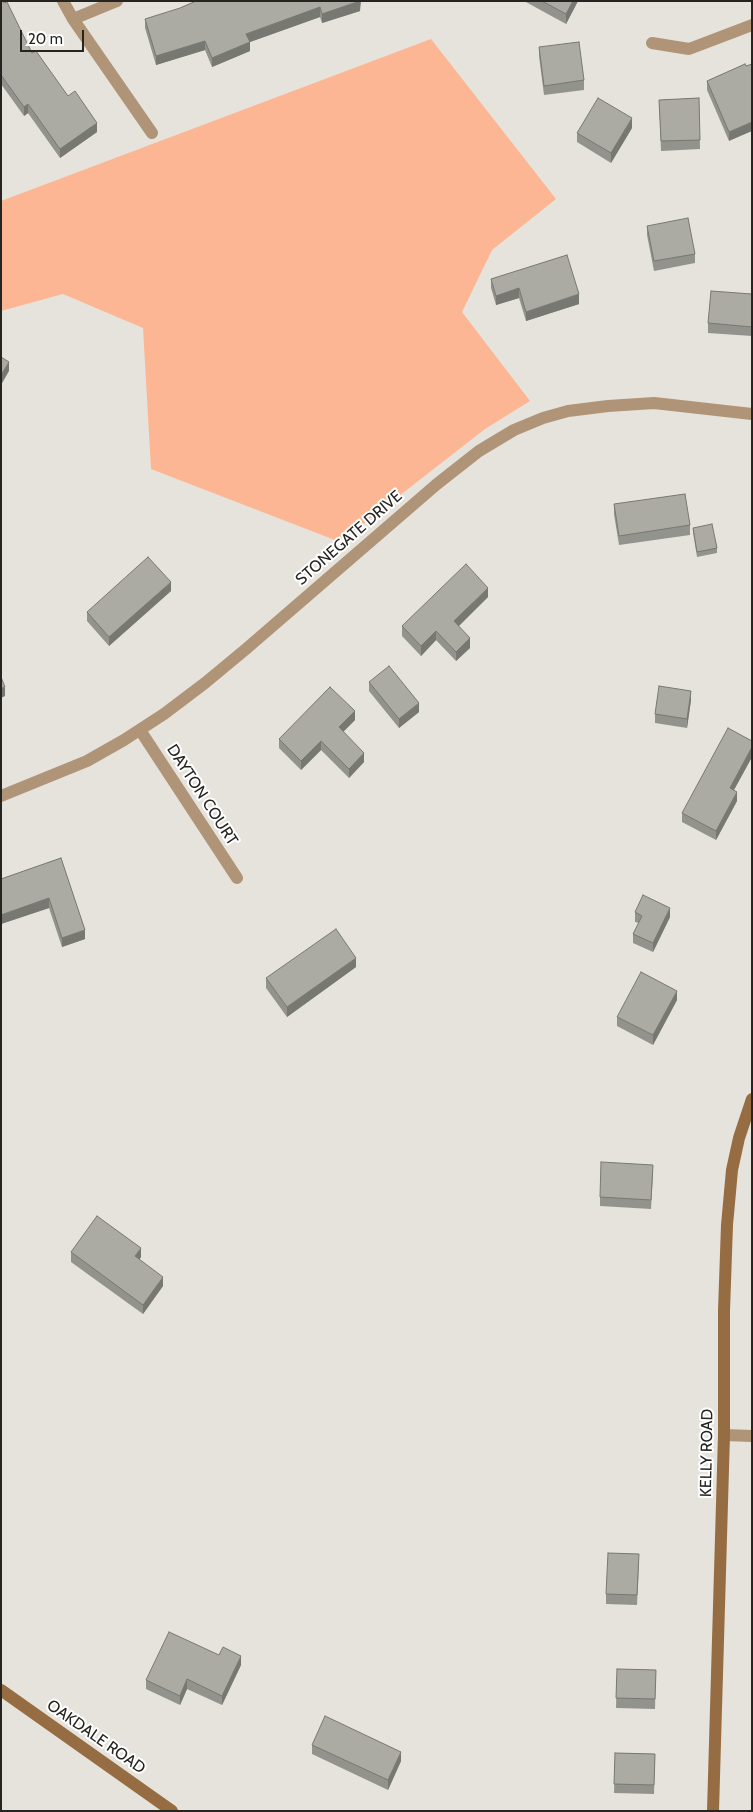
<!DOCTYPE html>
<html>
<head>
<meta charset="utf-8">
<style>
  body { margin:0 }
  #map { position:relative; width:753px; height:1812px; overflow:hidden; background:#e6e3dc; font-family:Cabin,sans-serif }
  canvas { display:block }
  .frame { position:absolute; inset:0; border:2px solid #252421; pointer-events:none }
  .scale { position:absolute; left:20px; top:30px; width:64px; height:22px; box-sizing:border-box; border:2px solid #252421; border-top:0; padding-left:6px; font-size:15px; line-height:18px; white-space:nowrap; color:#252421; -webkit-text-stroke:4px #fff; paint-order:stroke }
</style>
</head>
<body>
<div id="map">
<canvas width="753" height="1812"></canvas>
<div class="frame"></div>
<div class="scale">20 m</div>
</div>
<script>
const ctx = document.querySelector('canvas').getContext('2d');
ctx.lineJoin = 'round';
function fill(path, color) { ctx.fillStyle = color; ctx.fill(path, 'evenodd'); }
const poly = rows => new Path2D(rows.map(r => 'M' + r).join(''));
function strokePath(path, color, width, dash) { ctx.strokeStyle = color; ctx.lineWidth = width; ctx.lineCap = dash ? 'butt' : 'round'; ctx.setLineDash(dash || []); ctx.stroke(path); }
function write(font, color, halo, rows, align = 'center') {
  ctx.font = font + ' Cabin,sans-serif'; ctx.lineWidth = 4; ctx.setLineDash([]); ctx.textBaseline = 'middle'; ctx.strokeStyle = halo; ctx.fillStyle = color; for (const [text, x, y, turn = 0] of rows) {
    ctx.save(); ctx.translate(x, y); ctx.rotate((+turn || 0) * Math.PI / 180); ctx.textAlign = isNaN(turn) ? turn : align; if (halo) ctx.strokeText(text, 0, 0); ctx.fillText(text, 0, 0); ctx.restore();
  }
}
fill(poly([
  [431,39,556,199,492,250,462,312,530,401,485,429,340,542,151,469,143,328,63,294,1,311,1,201]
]), '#fdb693');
strokePath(poly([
  [63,1,73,19,152,133],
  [73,19,117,1],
  [652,43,689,49,752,25],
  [140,730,237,878],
  [1,796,87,761,124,740,164,714,205,683,246,649,437,484,479,451,514,430,543,418,568,411,608,406,654,403,752,414],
  [724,1435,752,1436]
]), '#b09478', 12);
strokePath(poly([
  [1,1690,172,1811],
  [713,1811,724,1435,724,1311,727,1225,732,1170,739,1138,752,1099]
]), '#966d43', 12);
fill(poly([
  [1,1,32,53,97,132,60,158,28,113,24,116,1,84],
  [524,1,578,1,566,24],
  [360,2,360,11,322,23,320,17,250,42,250,51,212,67,205,50,156,65,145,28,145,19],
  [539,47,584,80,584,90,544,95,539,56],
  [745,64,729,141,707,90,707,81],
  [699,98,700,149,661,151,659,100],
  [632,128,611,163,577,142,577,133],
  [647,226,695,254,695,263,654,271,647,235],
  [491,279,579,304,526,321,519,298,496,305,491,288],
  [752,294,752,336,708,333,708,323],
  [614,504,690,525,690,535,619,545,614,514],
  [693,528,717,548,717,553,697,557,693,532],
  [171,591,109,646,87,621,87,612],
  [488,597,458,626,470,648,456,661,436,640,421,656,402,636,402,626],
  [369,682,419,712,399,728,369,691],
  [691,700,687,728,655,723,655,714],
  [355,720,343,732,364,762,349,778,321,750,301,770,279,748,279,739],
  [752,741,752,757,734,790,737,801,716,840,682,822,682,813],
  [61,858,85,939,62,947,49,908,1,924,1,879],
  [635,912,670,917,653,952,633,943,633,934,639,923,635,922],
  [356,967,287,1017,266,988,266,978],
  [677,1000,653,1045,617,1026,617,1017],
  [653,1174,651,1209,600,1206,600,1197],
  [71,1252,141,1257,139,1260,163,1286,143,1314,71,1262],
  [639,1563,637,1605,606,1604,606,1594],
  [241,1665,222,1705,187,1689,180,1705,146,1689,146,1680],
  [617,1669,656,1670,655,1709,616,1708],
  [312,1745,401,1761,388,1790,312,1754],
  [615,1753,655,1754,654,1794,614,1793]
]), '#93938d');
fill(poly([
  [358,1,361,1,360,11,322,23,322,14],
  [573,1,578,1,566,24,566,14],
  [320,7,320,17,250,42,250,51,212,67,212,58,246,34],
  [205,41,205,50,156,65,156,56],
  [28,104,28,113,24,116,24,107],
  [632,118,632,128,611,163,611,153],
  [752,122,752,131,729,141,729,132],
  [97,123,97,132,60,158,60,149],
  [519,288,519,298,496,305,496,296],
  [579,294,579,304,526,321,526,312],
  [9,362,9,371,1,385,1,375],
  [171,582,171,591,109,646,109,637],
  [488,588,488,597,454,631,454,621],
  [436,631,436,640,421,656,421,646],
  [470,638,470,648,456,661,456,652],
  [5,687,5,696,1,698,1,688],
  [691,691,691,700,687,728,687,719],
  [419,703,419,712,399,728,399,719],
  [355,711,355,720,339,736,339,727],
  [321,741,321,750,301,770,301,761],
  [752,747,752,757,730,797,730,788],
  [364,753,364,762,349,778,349,769],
  [737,792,737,801,716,840,716,831],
  [49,898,49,908,1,924,1,915],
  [670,908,670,917,653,952,653,943],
  [85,930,85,939,62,947,62,938],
  [356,958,356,967,287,1017,287,1007],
  [677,991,677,1000,653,1045,653,1035],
  [141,1248,141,1257,135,1266,135,1256],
  [163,1277,163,1286,143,1314,143,1305],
  [241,1656,241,1665,222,1705,222,1696],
  [187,1679,187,1689,180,1705,180,1696],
  [401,1752,401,1761,388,1790,388,1780]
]), '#787873');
const building = poly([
  [1,1,3,1,4,3,7,2,32,53,36,51,68,96,75,91,97,123,60,149,28,104,24,107,1,75,1,1],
  [196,1,360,1,322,14,320,7,246,34,250,42,212,58,205,41,156,56,145,19,180,8,196,1],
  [542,1,573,1,566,14,542,1],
  [579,42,584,80,544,86,539,47,579,42],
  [745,64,746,66,752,64,752,122,729,132,707,81,745,64],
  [598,98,632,118,611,153,577,133,598,98],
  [699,98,700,140,661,141,659,100,699,98],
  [688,218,695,254,654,261,647,226,688,218],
  [567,255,579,294,526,312,519,288,496,296,491,279,567,255],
  [711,291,752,294,752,327,708,323,711,291],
  [1,357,9,362,1,375,1,357],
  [685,494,690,525,619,536,614,504,685,494],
  [712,524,717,548,697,552,693,528,712,524],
  [148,557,171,582,109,637,87,612,148,557],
  [466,564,488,588,454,621,470,638,456,652,436,631,421,646,402,626,466,564],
  [389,666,419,703,399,719,369,682,389,666],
  [1,677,5,687,1,688,1,677],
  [659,686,691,691,687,719,655,714,659,686],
  [330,687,355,711,339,727,364,753,349,769,321,741,301,761,279,739,330,687],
  [728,728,752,741,752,747,730,788,737,792,716,831,682,813,728,728],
  [61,858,85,930,62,938,49,898,1,915,1,879,61,858],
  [643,895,670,908,653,943,633,934,642,916,635,912,643,895],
  [336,929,356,958,287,1007,266,978,336,929],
  [641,972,677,991,653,1035,617,1017,641,972],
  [601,1162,653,1165,651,1200,600,1197,601,1162],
  [97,1216,141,1248,135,1256,163,1277,143,1305,71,1252,97,1216],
  [608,1553,639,1554,637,1595,606,1594,608,1553],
  [169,1632,219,1655,223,1647,241,1656,222,1696,187,1679,180,1696,146,1680,169,1632],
  [617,1669,656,1670,655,1699,616,1698,617,1669],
  [325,1716,401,1752,388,1780,312,1745,325,1716],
  [615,1753,655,1754,654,1785,614,1784,615,1753]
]);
fill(building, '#ababa4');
strokePath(building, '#787873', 1);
write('16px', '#252421', '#fff', [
  ["STONEGATE DRIVE",349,538,-41],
  ["DAYTON COURT",202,795,57],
  ["KELLY ROAD",707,1453,-89],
  ["OAKDALE ROAD",96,1737,35]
]);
</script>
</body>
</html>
